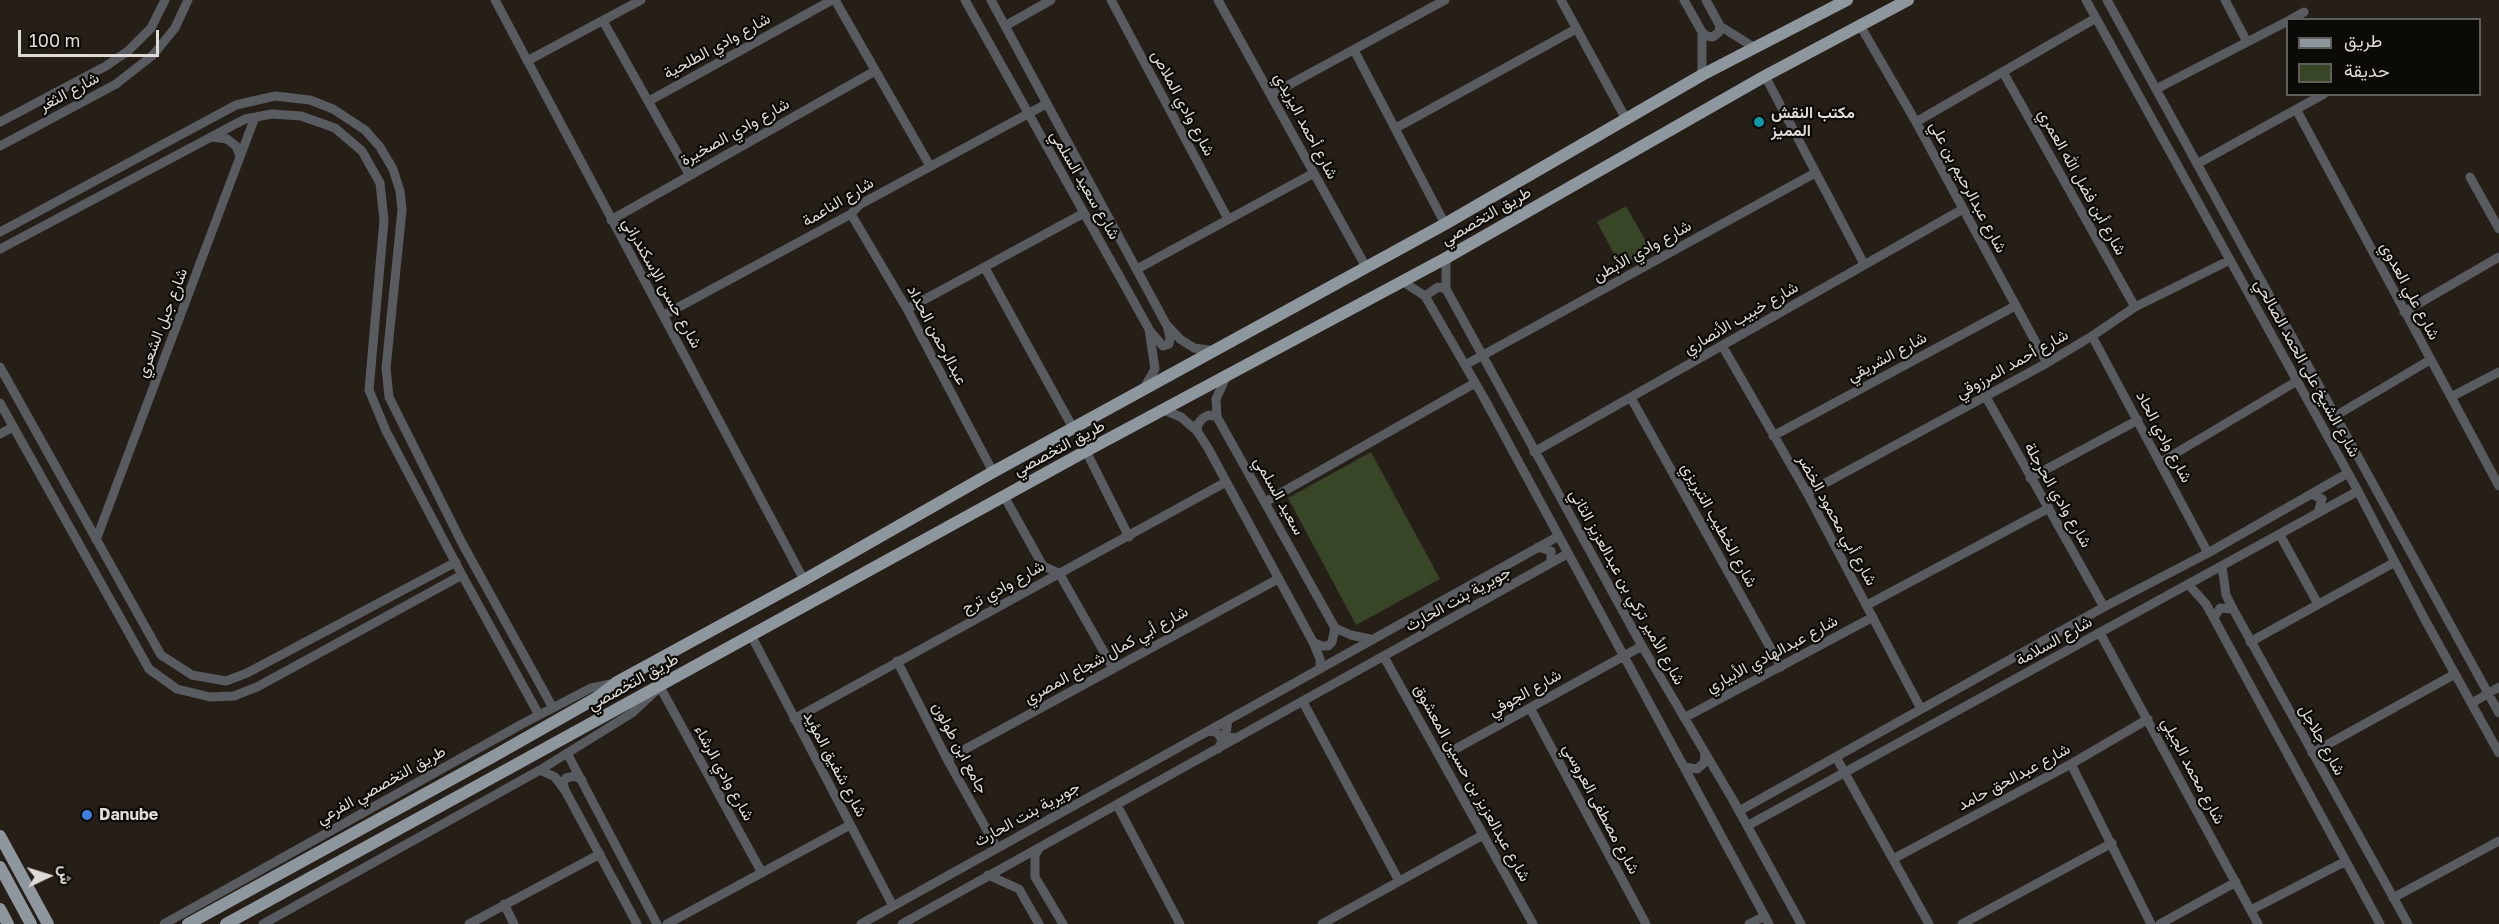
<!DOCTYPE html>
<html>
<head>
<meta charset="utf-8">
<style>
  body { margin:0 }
  #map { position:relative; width:2499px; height:924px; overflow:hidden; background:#261f18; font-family:"Golos Text",Vazirmatn,sans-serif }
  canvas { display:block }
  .legend { position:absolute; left:2286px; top:18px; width:195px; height:78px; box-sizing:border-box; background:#0c0a07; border:2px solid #605e5a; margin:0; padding:8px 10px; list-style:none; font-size:18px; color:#dfdbd6 }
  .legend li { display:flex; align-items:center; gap:12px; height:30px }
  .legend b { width:30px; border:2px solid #605e5a }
  .north { position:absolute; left:18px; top:846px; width:60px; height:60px; -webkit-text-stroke:4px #0c0a07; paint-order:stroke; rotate:86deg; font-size:16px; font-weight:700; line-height:24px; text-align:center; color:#dfdbd6 }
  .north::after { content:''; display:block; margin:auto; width:21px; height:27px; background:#dfdbd6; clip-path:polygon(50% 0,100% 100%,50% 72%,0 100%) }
  .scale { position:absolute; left:18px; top:30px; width:141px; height:27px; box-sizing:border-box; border:3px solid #dfdbd6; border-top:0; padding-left:8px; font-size:18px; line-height:21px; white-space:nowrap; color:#dfdbd6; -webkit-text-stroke:4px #0c0a07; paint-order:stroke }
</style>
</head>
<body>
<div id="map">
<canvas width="2499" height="924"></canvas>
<ul class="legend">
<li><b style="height:8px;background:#8f979e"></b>طريق</li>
<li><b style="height:16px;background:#384526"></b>حديقة</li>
</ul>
<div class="north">ش</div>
<div class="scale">100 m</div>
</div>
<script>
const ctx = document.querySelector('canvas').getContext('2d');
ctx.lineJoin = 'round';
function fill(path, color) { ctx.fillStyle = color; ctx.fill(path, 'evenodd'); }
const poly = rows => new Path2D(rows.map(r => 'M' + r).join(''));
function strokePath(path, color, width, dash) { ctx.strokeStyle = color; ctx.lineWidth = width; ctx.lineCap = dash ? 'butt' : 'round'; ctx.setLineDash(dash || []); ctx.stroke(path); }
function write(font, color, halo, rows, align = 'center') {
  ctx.font = font + ' "Golos Text",Vazirmatn,sans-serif'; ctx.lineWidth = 4.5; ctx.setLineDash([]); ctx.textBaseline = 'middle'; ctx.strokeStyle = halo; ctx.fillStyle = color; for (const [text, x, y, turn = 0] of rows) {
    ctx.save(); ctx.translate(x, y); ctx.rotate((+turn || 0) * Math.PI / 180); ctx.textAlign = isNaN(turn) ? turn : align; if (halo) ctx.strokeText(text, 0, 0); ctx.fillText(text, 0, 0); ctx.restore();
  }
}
fill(poly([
  [1626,206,1651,250,1621,267,1597,222],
  [1371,452,1440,579,1356,625,1288,498]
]), '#384526');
strokePath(poly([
  [495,0,804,580],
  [835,0,930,166],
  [965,0,1149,329,1155,369,1143,390],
  [991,0,1166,324,1180,339,1194,348,1216,351],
  [1111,0,1228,219],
  [1218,0,1366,267],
  [1561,0,1626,119],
  [1684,0,1702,32,1702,75],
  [1706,0,1720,26,1755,48],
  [2086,0,2358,491,2424,618,2499,753],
  [2107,0,2499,713],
  [2225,0,2247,42],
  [2290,20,2304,12],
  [603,21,689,174],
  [1005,26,1051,0],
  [1861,27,1916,122,2047,363],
  [1702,32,1707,36,1713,37,1719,32,1720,26],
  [1354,50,1445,224],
  [527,61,641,0],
  [2003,72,2135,307],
  [1765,76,1864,264],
  [2156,89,2288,21],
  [1272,94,1445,0],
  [649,101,832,0],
  [2296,109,2499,486],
  [0,122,106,66,128,51,151,28,165,0],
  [1916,122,2096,18],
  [1396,128,1576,29],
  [212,137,227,139,236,146,240,156],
  [0,146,116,84,153,55,175,28,188,0],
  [2197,164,2324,94],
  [2470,177,2499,229],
  [851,214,907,309,993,472],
  [611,220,875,71],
  [0,232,236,105,275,96,310,100,333,109,365,130,380,147,393,169,400,191,402,210,386,368,389,397,462,543,553,708],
  [0,249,245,119,272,114,301,116,335,128,362,151,380,183,384,220,369,390,386,431,462,575,539,715],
  [1446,258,1446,289,1642,646,1733,800,1801,924],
  [985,268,1073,428],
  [1137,269,1314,173],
  [1402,281,1425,296,1484,398,1769,924],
  [1425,296,1438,287,1446,289],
  [907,309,1084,213],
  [2404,312,2499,257],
  [664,315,851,214,859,205,1046,104],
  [1150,331,1163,346,1169,344,1170,338,1167,325],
  [2092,336,2208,553],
  [1723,347,1807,493,1921,709],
  [1465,365,1815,173],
  [0,367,161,655,192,675,226,681,247,673,456,562],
  [1227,375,1216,399,1217,417,1335,628,1351,635,1370,639],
  [1986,397,2104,607],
  [2451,397,2499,372],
  [1631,398,1781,667],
  [0,403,149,669,177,689,210,697,234,696,257,687,462,575],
  [1164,410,1181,417,1197,431,1208,448,1313,642,1320,659,1320,669],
  [2337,415,2430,360],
  [1197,431,1198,424,1203,418,1209,415,1217,417],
  [0,434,13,427],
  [1773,436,2015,306],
  [1086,451,1129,537],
  [1534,452,1963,209],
  [2161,462,2297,381],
  [2030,478,2138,420],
  [1807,493,2047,363,2092,336,2135,307,2230,260],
  [2311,494,2322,499,2318,513],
  [1004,496,1043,566,1059,573,1113,668],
  [1265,502,1475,383],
  [2280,535,2318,604],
  [96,540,255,117],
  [1538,547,1551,551,1551,563],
  [2222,566,2226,595,2233,609,2408,924],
  [2188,584,2206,604,2380,924],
  [1867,605,2049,508],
  [2214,618,2220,608,2233,609],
  [2100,633,2258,924],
  [751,635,893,906],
  [1313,642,1322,646,1328,646,1332,642,1335,628],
  [2250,642,2395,562],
  [1384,657,1533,924],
  [897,661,947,759,997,848],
  [1303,702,1399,881],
  [2472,703,2499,687],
  [1530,708,1646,924],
  [1684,718,1873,617],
  [794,719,1226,482],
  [1228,720,1226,733,1228,737,1237,738],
  [1208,731,1216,732,1220,736,1222,741,1218,749],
  [567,753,657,924],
  [2312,753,2455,674],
  [1441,757,1642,646],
  [1836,757,1929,924],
  [947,759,1278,579],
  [2071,764,2151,924],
  [1685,767,1697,769,1704,763,1705,754],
  [540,770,555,777,566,792,637,924],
  [565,790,563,783,566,778,575,776,582,780],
  [1117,805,1180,924],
  [1739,811,2104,607,2208,553,2348,473],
  [1747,826,2358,491],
  [1040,847,1035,855,1035,877,1063,924],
  [1893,859,2071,764,2148,719],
  [988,875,1019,889,1039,924],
  [2393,898,2499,841],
  [504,904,514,924],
  [2251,910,2344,862],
  [164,924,522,724,591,688,615,683],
  [263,924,540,770,632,713,660,687,762,873],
  [469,924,600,854],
  [667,924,850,825],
  [861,924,1557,537],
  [902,924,1567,554],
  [1322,924,1483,835],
  [1749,924,1765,916],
  [1962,924,2112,843],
  [2160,924,2236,882]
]), '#585b5f', 9);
strokePath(poly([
  [0,836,48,924],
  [0,867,31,924],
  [0,909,8,924],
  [188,924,494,756,598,697,617,682,804,580,993,472,1445,224,1702,75,1847,0],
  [226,924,1086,451,1446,258,1765,76,1908,0]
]), '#8f979e', 12);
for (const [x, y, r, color] of [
  [1759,122,6,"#0f9aa8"],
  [87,815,6,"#3f7fe0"]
]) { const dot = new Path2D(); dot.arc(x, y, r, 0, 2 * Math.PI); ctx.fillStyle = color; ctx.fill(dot); strokePath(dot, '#0c0a07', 2); }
write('16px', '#dfdbd6', '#0c0a07', [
  ["شارع وادي الطلحية",717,46,-29],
  ["شارع الثغر",69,92,-28],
  ["شارع وادي الملاص",1183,103,62],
  ["شارع أحمد اليزيدي",1306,126,62],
  ["شارع وادي الصخيرة",735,132,-29],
  ["شارع أبن فضل الله العمري",2082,182,61],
  ["شارع سعيد السلمي",1085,185,60],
  ["شارع عبدالرحيم بن علي",1968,187,62],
  ["شارع الناعمة",838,202,-31],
  ["طريق التخصصي",1486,216,-30],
  ["شارع وادي الأبطن",1642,251,-29],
  ["شارع حسن الإسكندراني",662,283,61],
  ["شارع علي العدوي",2410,291,62],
  ["شارع خبيب الأنصاري",1741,318,-30],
  ["شارع جبل الشعري",162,323,-69],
  ["عبدالرحمن الحداد",937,335,62],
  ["شارع الشريقي",1887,357,-28],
  ["شارع أحمد المرزوقي",2012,364,-29],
  ["شارع الشيخ على الحمد الصالحي",2307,368,61],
  ["شارع وادي الحاد",2164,437,62],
  ["طريق التخصصي",1059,448,-28],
  ["شارع وادي الحرجلة",2058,495,60],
  ["سعيد السلمي",1279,496,61],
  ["شارع أبي محمود الخضر",1837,520,61],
  ["شارع الخطيب التبريزي",1719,525,61],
  ["شارع وادي ترج",1003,587,-29],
  ["شارع الأمير تركي بن عبدالعزيز الثاني",1627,587,61],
  ["جويرية بنت الحارث",1458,599,-29],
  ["شارع السلامة",2054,641,-29],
  ["شارع عبدالهادي الأبياري",1772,654,-28],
  ["شارع أبي كمال شجاع المصري",1106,655,-29],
  ["طريق التخصصي",633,682,-29],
  ["شارع الجوفي",1525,693,-29],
  ["شارع جلاجل",2322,740,61],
  ["جامع ابن طولون",960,748,62],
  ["شارع شفيق المؤيد",835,764,62],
  ["شارع محمد الجيلي",2193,771,62],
  ["شارع وادي الرشاء",724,773,61],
  ["شارع عبدالحق حامد",2014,777,-28],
  ["شارع عبدالعزيز بن حسين المعشوق",1472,783,61],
  ["طريق التخصصي الفرعي",381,785,-29],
  ["شارع مصطفى العروسي",1601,809,62],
  ["جويرية بنت الحارث",1027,814,-29]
]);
write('bold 16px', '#dfdbd6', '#0c0a07', [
  ["مكتب النقش",1771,113],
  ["المميز",1771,131],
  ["Danube",99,815]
], 'left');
</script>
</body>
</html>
